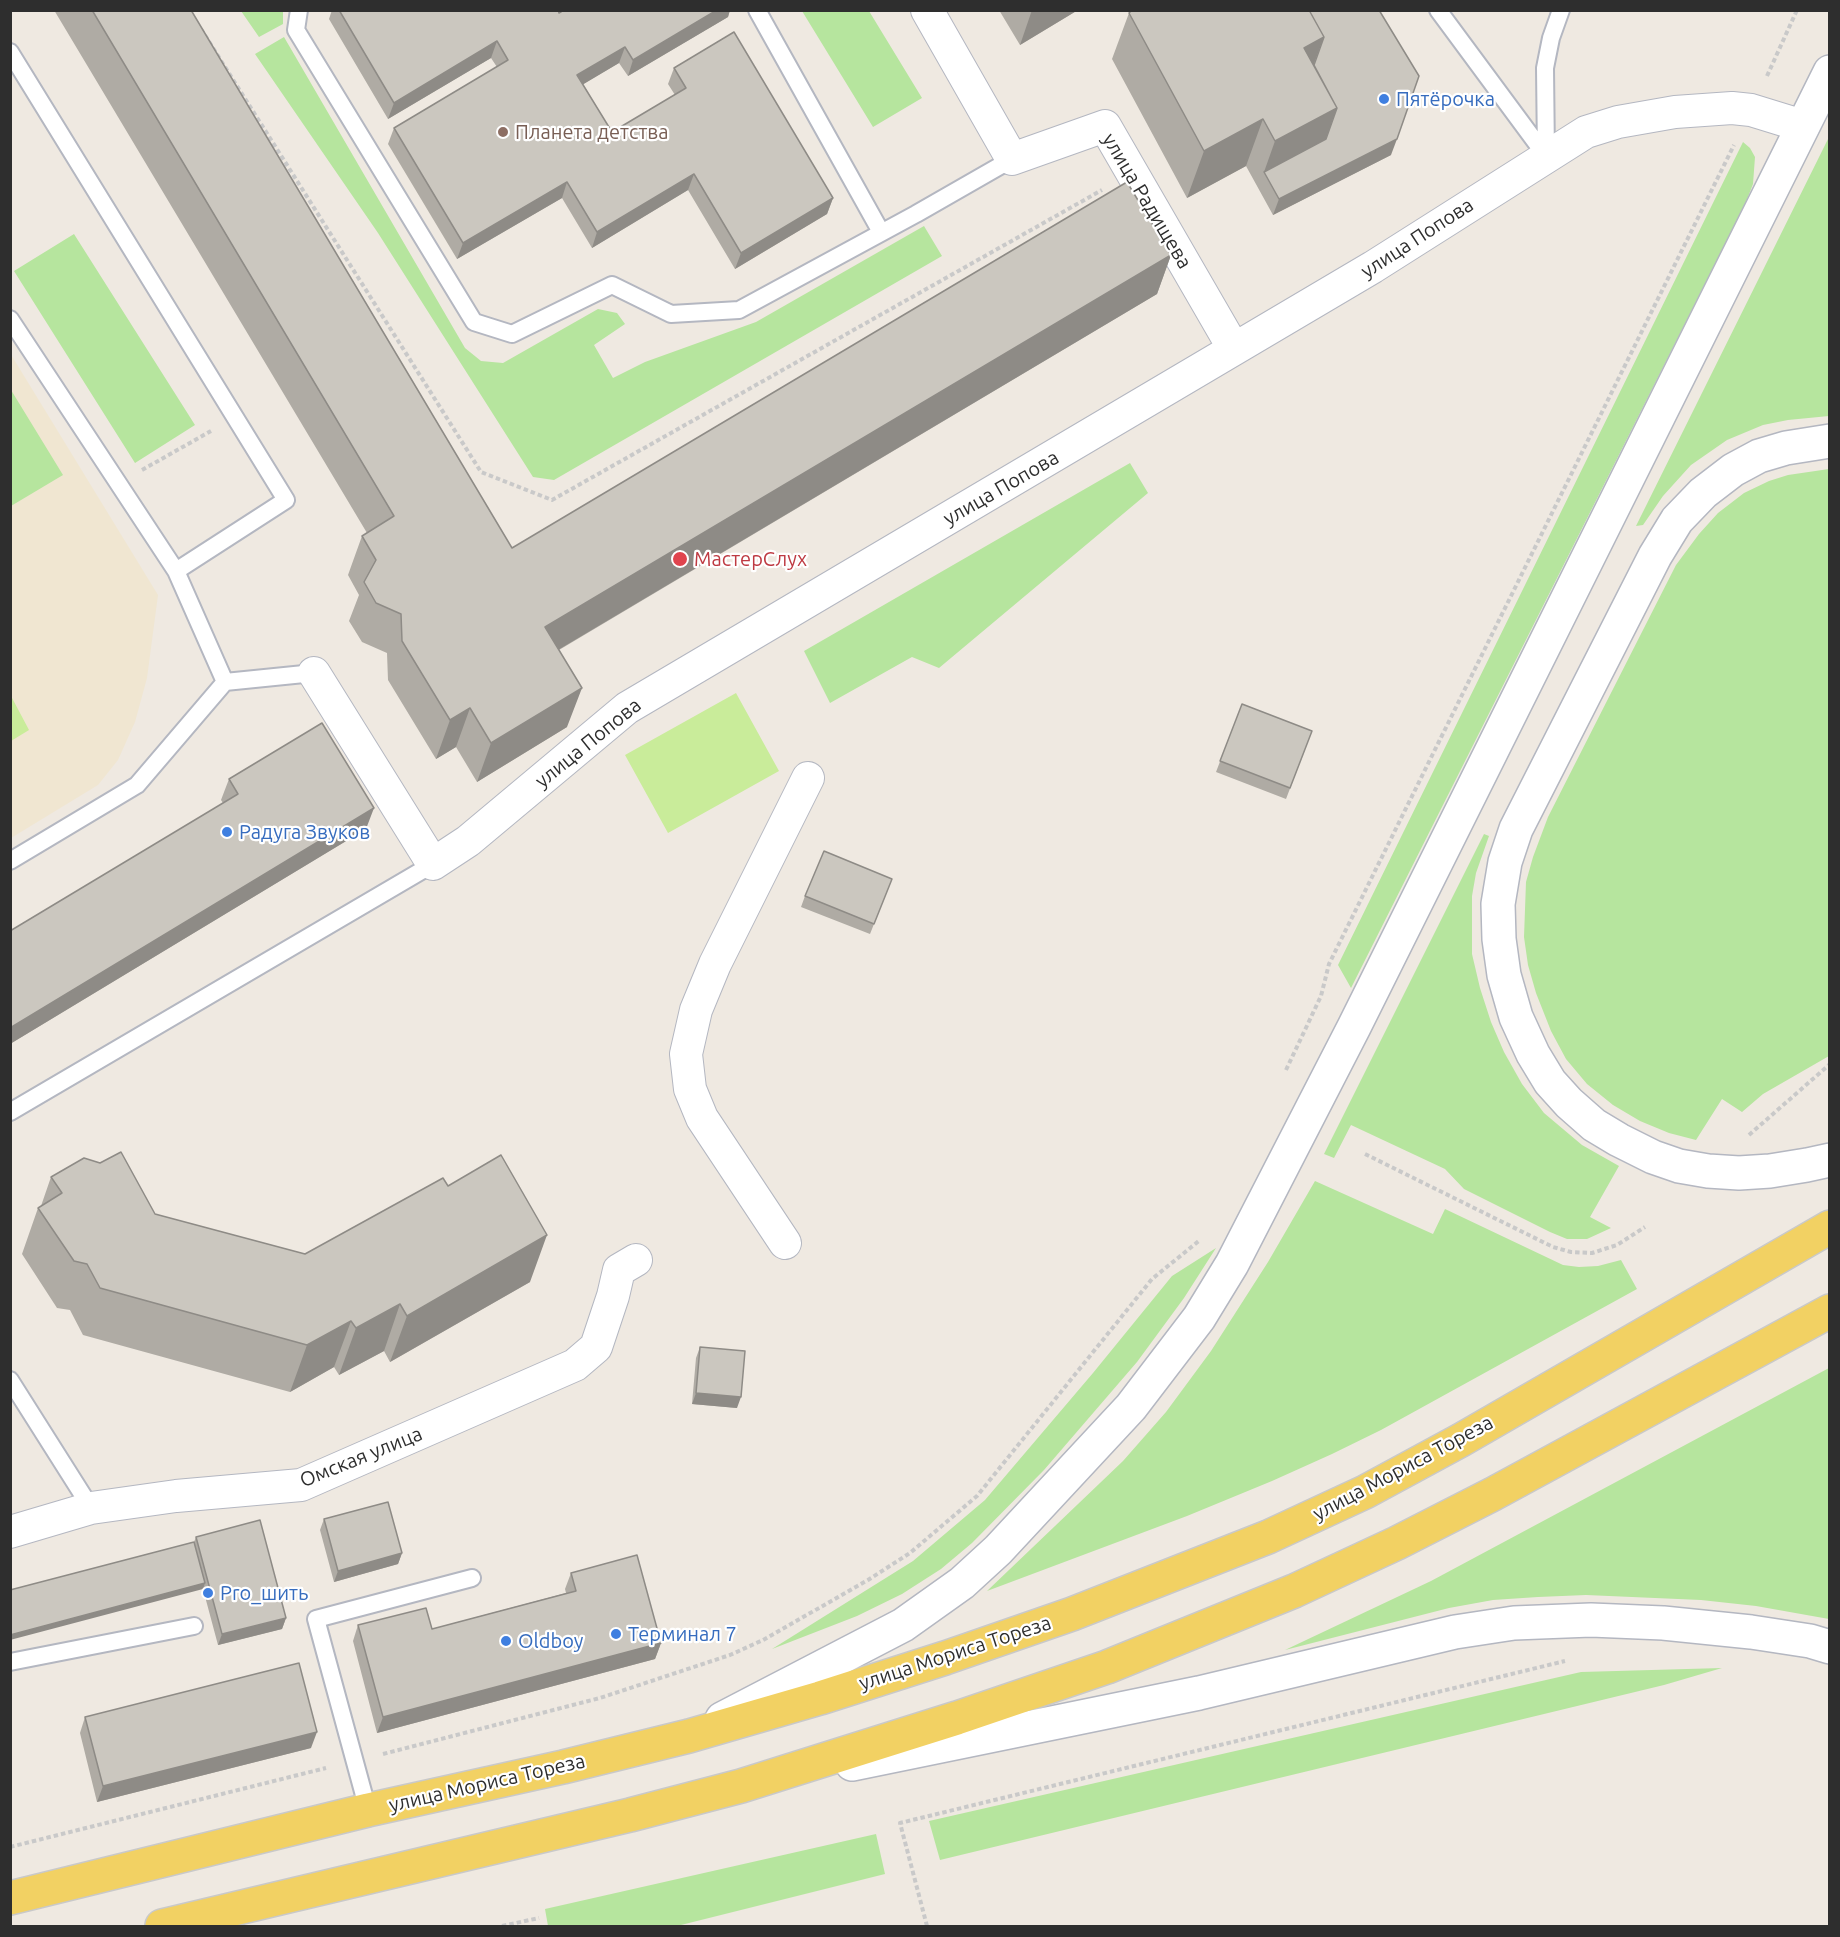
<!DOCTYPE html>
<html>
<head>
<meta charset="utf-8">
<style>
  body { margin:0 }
  #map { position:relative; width:1840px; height:1937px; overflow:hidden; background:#efe9e1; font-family:Ubuntu,sans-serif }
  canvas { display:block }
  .frame { position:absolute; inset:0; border:12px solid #2e2e2e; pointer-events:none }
</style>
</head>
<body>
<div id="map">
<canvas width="1840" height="1937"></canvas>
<div class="frame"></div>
</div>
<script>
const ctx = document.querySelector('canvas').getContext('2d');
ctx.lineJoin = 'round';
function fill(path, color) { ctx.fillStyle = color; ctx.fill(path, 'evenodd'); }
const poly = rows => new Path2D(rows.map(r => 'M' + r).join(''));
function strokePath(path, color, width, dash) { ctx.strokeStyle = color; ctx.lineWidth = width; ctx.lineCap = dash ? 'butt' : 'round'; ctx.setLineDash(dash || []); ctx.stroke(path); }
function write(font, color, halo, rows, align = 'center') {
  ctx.font = font + ' Ubuntu,sans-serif'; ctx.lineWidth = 4.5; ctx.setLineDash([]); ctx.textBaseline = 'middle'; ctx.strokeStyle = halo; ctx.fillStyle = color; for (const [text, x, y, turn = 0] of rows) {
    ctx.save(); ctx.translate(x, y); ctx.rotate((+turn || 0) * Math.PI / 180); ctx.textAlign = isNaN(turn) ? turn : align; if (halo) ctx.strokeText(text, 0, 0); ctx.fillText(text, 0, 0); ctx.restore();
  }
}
fill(poly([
  [10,353,158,595,147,678,135,722,118,760,98,785,11,838]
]), '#f0e6d1');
fill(poly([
  [241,11,283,11,283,24,259,37],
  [802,11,869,11,922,98,873,127],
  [284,37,465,348,481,361,503,363,598,309,617,313,625,324,594,345,613,378,645,362,756,322,924,226,942,256,554,480,533,477,378,233,255,54],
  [1829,137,1829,416,1788,420,1763,425,1727,440,1691,465,1663,496,1643,525,1636,526],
  [1743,142,1750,148,1755,157,1753,184,1746,202,1351,988,1338,965],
  [74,234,195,425,135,463,14,271],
  [11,390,63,475,11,506,10,506],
  [1130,463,1148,493,939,668,912,657,830,703,804,651],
  [1829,469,1829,1056,1763,1094,1742,1112,1722,1099,1696,1140,1669,1133,1640,1121,1613,1105,1587,1084,1566,1059,1551,1031,1536,993,1528,965,1524,937,1526,882,1533,857,1548,817,1676,565,1699,534,1718,513,1744,493,1769,481,1788,475],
  [1484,834,1489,836,1476,873,1472,896,1472,954,1480,988,1491,1022,1504,1052,1522,1084,1544,1113,1582,1145,1619,1166,1590,1217,1611,1228,1587,1239,1567,1239,1550,1232,1464,1189,1445,1169,1351,1125,1334,1158,1324,1154],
  [1315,1181,1433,1234,1445,1209,1563,1265,1579,1267,1598,1266,1621,1260,1637,1289,1381,1430,1332,1454,1272,1481,1187,1516,987,1591,1123,1461,1166,1412,1211,1351,1268,1262],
  [1216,1248,1184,1298,1137,1362,1044,1470,972,1543,941,1569,902,1594,857,1616,772,1649,913,1561,985,1500,1093,1373,1172,1276],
  [1829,1368,1829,1619,1756,1606,1701,1600,1586,1595,1538,1597,1493,1600,1449,1608,1285,1650,1431,1581],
  [1722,1668,1664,1685,940,1860,929,1821,1581,1672],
  [876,1834,885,1874,677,1926,548,1926,545,1909]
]), '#b6e59e');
fill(poly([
  [736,693,779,771,668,833,625,755],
  [11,696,29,730,11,741,10,741]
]), '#c9ec9a');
const service = poly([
  [299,10,296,30,474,322,512,334,612,285,671,314,739,310,916,214,1012,159],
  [757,10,881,232],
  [1438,10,1546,156],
  [10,52,286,500,176,571],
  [1546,156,1545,68,1551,38,1561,10],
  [10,319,176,571,225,682,137,785,10,861],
  [225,682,314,673],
  [10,1112,433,864],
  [10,1380,91,1508],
  [10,1662,194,1626],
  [368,1810,316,1619,472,1578]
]);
const minor = poly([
  [927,10,1012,159,1105,126,1234,349],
  [314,673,433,864,468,841,627,708,1373,267,1586,132,1618,122,1675,112,1732,108,1751,110,1803,126],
  [785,1243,702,1118,690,1089,686,1054,696,1010,715,964,808,778],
  [10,1532,91,1508,176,1496,301,1485,575,1365,596,1347,613,1296,619,1270,636,1260]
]);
const tertiary = poly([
  [1830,441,1786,448,1759,456,1733,470,1703,493,1677,520,1655,556,1516,829,1505,862,1498,904,1499,939,1504,975,1516,1017,1533,1054,1550,1082,1569,1103,1594,1125,1619,1140,1653,1157,1679,1166,1708,1171,1739,1173,1770,1171,1807,1165,1830,1160],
  [722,1719,903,1625,962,1583,998,1550,1131,1407,1199,1318,1232,1264,1354,1027,1830,72],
  [852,1764,1199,1693,1455,1632,1514,1623,1591,1620,1663,1623,1751,1632,1810,1641,1830,1647]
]);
const primary = poly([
  [10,1898,368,1810,563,1767,689,1736,820,1698,945,1658,1072,1614,1268,1537,1365,1492,1461,1440,1830,1227],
  [162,1926,630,1815,741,1786,957,1718,1107,1667,1294,1591,1397,1543,1493,1494,1830,1311]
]);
strokePath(service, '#b4b7c1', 20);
strokePath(minor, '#b4b7c1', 34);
strokePath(tertiary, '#b4b7c1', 36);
strokePath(primary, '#c9c9c9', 36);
strokePath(poly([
  [201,29,481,472,552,500,1102,190],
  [1767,76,1797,10],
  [142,470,211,431],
  [1286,1070,1321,996,1329,964,1734,145],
  [1749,1135,1830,1064],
  [1365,1154,1553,1247,1571,1252,1592,1253,1617,1245,1645,1227],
  [383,1754,600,1698,730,1655,763,1640,868,1580,910,1553,977,1496,1152,1279,1200,1240],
  [10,1847,326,1768],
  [502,1926,539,1918],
  [927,1926,900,1823,1565,1661]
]), '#c9c9c9', 4, [4.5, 3]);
strokePath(service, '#fff', 16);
strokePath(minor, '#fff', 32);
strokePath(tertiary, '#fff', 33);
strokePath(primary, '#f2d163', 33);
fill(poly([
  [54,10,191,10,512,548,1171,255,1157,294,559,650,567,727,477,782,456,747,436,759,388,680,387,653,362,642,349,621,359,595,348,575,362,536,367,533],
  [332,10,558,10,559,13,564,10,730,10,728,17,628,76,619,63,583,84,612,132,675,95,668,84,674,68,833,198,827,214,735,269,688,190,592,248,562,198,457,259,388,144,394,128,497,67,491,58,388,119,329,19],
  [999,10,1078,10,1020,45],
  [1129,13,1391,155,1273,215,1246,166,1187,198,1112,59],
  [1242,704,1312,731,1286,799,1216,772],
  [229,779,366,829,10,1044,10,931,223,803,221,800],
  [888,889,870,934,801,907,805,896],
  [51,1177,155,1214,305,1254,448,1186,530,1282,390,1362,384,1351,339,1375,334,1367,290,1392,83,1335,70,1310,57,1308,22,1254,38,1208,41,1206],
  [700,1347,737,1408,692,1404,696,1358],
  [324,1519,402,1553,398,1564,334,1582,320,1530],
  [196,1537,286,1618,282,1629,218,1645,203,1589,194,1542],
  [571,1573,661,1643,655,1659,377,1733,353,1641,358,1625,432,1629,566,1593,565,1589],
  [85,1717,311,1748,97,1802,80,1733]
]), '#afaba4');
fill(poly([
  [717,10,730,10,728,17,628,76,633,60],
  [1032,10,1078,10,1020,45],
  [1324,37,1307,83,1304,48],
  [497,41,491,58,388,119,394,103],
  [625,47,619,63,572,91,577,75],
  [1337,108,1320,155,1264,172,1275,141],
  [1263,119,1246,166,1187,198,1204,151],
  [1397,139,1391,155,1273,215,1279,199],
  [694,174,688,190,592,248,597,232],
  [567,182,562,198,457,259,463,243],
  [833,198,827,214,735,269,741,253],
  [1171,255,1157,294,531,666,545,627],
  [582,688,567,727,477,782,491,743],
  [470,708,456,747,436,759,450,720],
  [374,808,366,829,10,1044,10,1028],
  [547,1235,530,1282,390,1362,407,1316],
  [400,1304,384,1351,339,1375,356,1328],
  [351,1321,334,1367,290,1392,307,1345],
  [696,1393,741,1397,737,1408,692,1404],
  [402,1553,398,1564,334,1582,338,1571],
  [205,1583,203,1589,10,1640,10,1635],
  [286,1618,282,1629,218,1645,222,1634],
  [661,1643,655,1659,377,1733,383,1717],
  [317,1732,311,1748,97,1802,103,1786]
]), '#8e8b86');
const building = poly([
  [92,10,191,10,512,548,1127,182,1171,255,545,627,582,688,491,743,470,708,450,720,402,641,401,614,376,603,364,582,376,560,362,536,394,516,92,10],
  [339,10,558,10,559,13,564,10,717,10,633,60,625,47,577,75,612,132,686,88,674,68,734,32,833,198,741,253,694,174,597,232,567,182,463,243,394,128,508,60,497,41,394,103,339,10],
  [1132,10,1309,10,1324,37,1304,48,1337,108,1275,141,1263,119,1204,151,1129,13,1132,10],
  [1309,10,1379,10,1419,76,1397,139,1279,199,1264,172,1326,139,1337,108,1314,65,1324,37,1309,10],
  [1242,704,1312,731,1290,788,1220,761,1242,704],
  [322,723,374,808,10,1028,10,931,238,794,229,779,322,723],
  [824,851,892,879,874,924,805,896,824,851],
  [121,1152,155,1214,305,1254,443,1178,448,1186,501,1155,547,1235,407,1316,400,1304,356,1328,351,1321,307,1345,100,1288,87,1264,74,1261,38,1208,62,1193,51,1177,84,1158,100,1163,121,1152],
  [700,1347,745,1351,741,1397,696,1393,700,1347],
  [388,1502,402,1553,338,1571,324,1519,388,1502],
  [260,1520,286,1618,222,1634,196,1537,260,1520],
  [194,1542,205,1583,10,1635,10,1590,194,1542],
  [637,1555,661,1643,383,1717,358,1625,426,1608,432,1629,576,1591,571,1573,637,1555],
  [299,1663,317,1732,103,1786,85,1717,299,1663]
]);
fill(building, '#cbc7bf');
strokePath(building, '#8e8b86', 1.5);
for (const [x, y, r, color] of [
  [1384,99,6,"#3f7fe0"],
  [503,132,6,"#8d6e63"],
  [680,559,8,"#e0444e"],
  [227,832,6,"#3f7fe0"],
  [208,1593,6,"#3f7fe0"],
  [616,1634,6,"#3f7fe0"],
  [506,1641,6,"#3f7fe0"]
]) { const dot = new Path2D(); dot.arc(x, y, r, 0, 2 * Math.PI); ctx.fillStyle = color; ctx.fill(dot); strokePath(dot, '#fff', 2); }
write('20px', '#366cbe', '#fff', [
  ["Пятёрочка",1396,99],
  ["Радуга Звуков",239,832],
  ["Pro_шить",220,1593],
  ["Терминал 7",628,1634],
  ["Oldboy",518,1641]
], 'left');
write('20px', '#785e54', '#fff', [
  ["Планета детства",515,132]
], 'left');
write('20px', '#2e2e2e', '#fff', [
  ["улица Радищева",1147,201,59],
  ["улица Попова",1417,238,-33],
  ["улица Попова",1001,488,-30],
  ["улица Попова",588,743,-39],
  ["Омская улица",361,1457,-22],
  ["улица Мориса Тореза",1403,1468,-28],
  ["улица Мориса Тореза",955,1653,-18],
  ["улица Мориса Тореза",487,1783,-13]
]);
write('20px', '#be3a42', '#fff', [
  ["МастерСлух",694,559]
], 'left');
</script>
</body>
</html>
